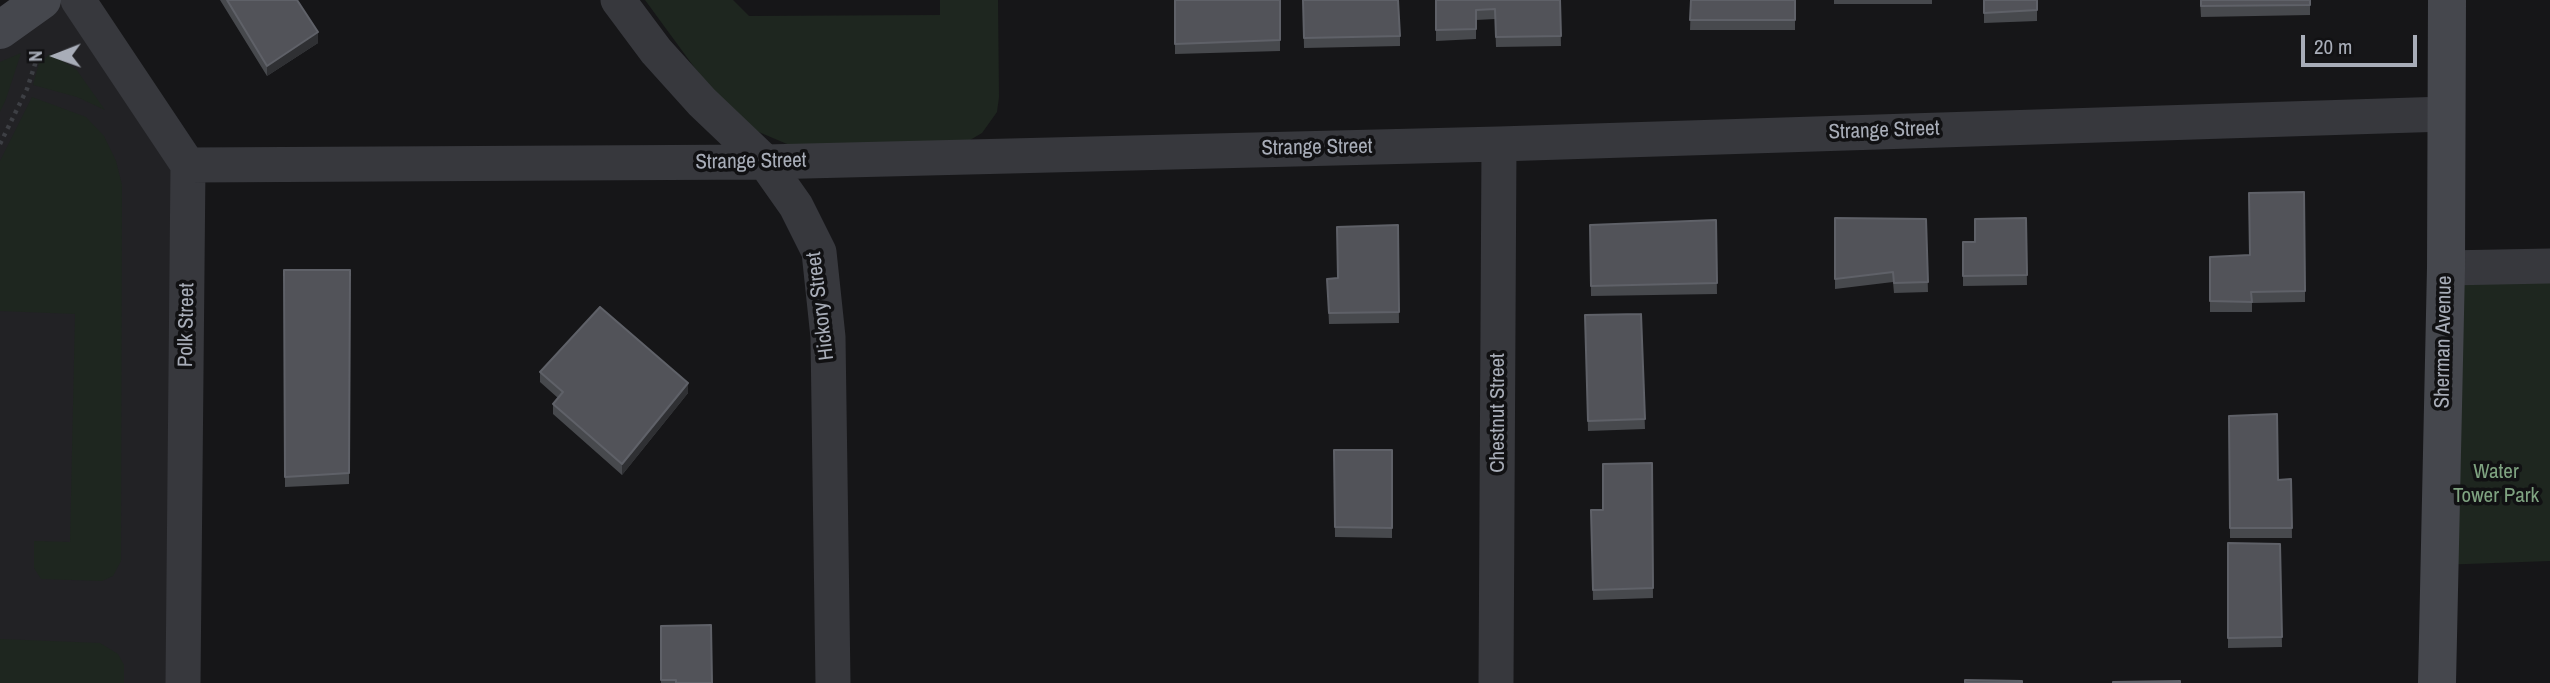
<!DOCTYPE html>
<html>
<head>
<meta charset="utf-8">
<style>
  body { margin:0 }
  #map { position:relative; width:2550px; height:683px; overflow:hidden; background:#161618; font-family:"Archivo Narrow",sans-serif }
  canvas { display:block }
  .north { position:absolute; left:21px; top:21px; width:70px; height:70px; -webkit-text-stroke:5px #111113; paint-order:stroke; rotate:269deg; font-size:19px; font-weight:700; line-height:28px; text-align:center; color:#a8adb8 }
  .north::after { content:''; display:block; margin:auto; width:24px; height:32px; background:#a8adb8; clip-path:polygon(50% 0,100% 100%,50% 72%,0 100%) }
  .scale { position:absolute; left:2301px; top:35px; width:116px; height:32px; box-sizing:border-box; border:4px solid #a8adb8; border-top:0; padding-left:9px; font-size:21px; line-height:24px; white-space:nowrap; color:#a8adb8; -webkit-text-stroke:5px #111113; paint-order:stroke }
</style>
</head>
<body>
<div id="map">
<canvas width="2550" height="683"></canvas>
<div class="north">N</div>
<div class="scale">20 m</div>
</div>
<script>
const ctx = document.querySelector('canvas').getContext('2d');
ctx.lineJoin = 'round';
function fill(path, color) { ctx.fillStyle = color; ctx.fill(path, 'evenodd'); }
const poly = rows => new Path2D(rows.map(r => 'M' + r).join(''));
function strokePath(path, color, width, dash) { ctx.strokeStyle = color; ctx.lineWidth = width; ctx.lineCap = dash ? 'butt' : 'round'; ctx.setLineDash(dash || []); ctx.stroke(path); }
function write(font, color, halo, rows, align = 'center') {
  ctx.font = font + ' "Archivo Narrow",sans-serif'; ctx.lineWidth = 7; ctx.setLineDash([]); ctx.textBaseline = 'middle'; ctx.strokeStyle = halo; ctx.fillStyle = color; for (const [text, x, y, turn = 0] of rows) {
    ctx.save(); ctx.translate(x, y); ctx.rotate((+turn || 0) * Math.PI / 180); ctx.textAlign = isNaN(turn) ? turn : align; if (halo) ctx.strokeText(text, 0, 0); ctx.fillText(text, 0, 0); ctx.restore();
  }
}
fill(poly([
  [42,0,78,0,188,165,183,683,0,683,0,30]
]), '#222225');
fill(poly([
  [645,0,733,0,749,16,940,15,940,0,998,0,999,97,997,112,982,133,970,140,810,147,787,144,754,130,716,97],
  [21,53,6,99,0,112,0,62],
  [50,54,76,69,105,110,77,97,33,85,39,63],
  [32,97,86,117,104,136,116,161,122,185,121,561,113,576,102,581,41,579,34,568,34,541,70,542,75,314,0,311,0,161],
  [2550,266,2550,561,2439,565,2446,268],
  [0,639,100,643,118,654,124,665,124,683,0,683]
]), '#1e261f');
strokePath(poly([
  [0,144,27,89,37,58]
]), '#3d3f44', 4.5, [3.5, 5]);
strokePath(poly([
  [78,0,188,165,183,683],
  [618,0,656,51,702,102,765,162,796,206,819,252,828,337,833,683],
  [188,165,765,162,1499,144,2446,114],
  [2446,268,2550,266],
  [1496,683,1499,144]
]), '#37383d', 35);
strokePath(poly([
  [0,30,42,0],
  [2437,683,2446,268,2447,0]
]), '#45474d', 38);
fill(poly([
  [220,0,297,0,318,43,267,76],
  [1175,0,1280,0,1280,51,1175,54],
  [1303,0,1400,36,1400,46,1304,48],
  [1436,0,1560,0,1561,46,1496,47,1495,19,1476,20,1476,39,1436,41],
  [1691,0,1795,0,1795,30,1690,30],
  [1834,0,1932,0,1932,4,1834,4],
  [1984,0,2037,0,2037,21,1984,23],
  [2200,0,2310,0,2310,15,2201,17],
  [1835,218,1926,219,1928,292,1894,293,1893,282,1835,289],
  [2026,218,2027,285,1963,286,1963,242,1975,242],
  [1716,220,1717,294,1591,296,1590,225],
  [1398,225,1399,323,1329,324,1327,279,1338,278],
  [2250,255,2305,291,2305,302,2252,303,2252,312,2210,312,2210,257],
  [284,270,350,270,349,484,285,487],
  [1641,314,1645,429,1588,431,1585,315],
  [540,372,688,393,622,475,553,414,553,404,558,398,540,382],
  [2229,416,2278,480,2291,479,2292,538,2230,538],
  [1334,450,1392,450,1392,538,1335,537],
  [1652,463,1653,598,1593,600,1591,510,1603,510],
  [2228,543,2280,544,2282,647,2228,648],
  [661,626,712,683,661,683]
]), '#47494d');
fill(poly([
  [318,32,318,43,267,76,267,66],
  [688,383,688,393,622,475,622,464]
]), '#2f3033');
const building = poly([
  [227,0,297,0,318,32,267,66,227,0],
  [1175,0,1280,0,1280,40,1175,44,1175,0],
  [1303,0,1398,0,1400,36,1304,38,1303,0],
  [1436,0,1560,0,1561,36,1496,37,1495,9,1476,10,1476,29,1436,30,1436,0],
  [1691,0,1795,0,1795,20,1690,20,1691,0],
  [1984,0,2037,0,2037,10,1984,13,1984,0],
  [2201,0,2310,0,2310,5,2201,6,2201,0],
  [2304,192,2305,291,2251,292,2252,302,2210,301,2210,257,2250,255,2249,193,2304,192],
  [1835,218,1926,219,1928,282,1894,283,1893,272,1835,279,1835,218],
  [2026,218,2027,275,1963,276,1963,242,1975,242,1975,219,2026,218],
  [1716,220,1717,283,1591,286,1590,225,1716,220],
  [1398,225,1399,312,1329,313,1327,279,1338,278,1337,227,1398,225],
  [284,270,350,270,349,473,285,477,284,270],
  [600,307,688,383,622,464,553,404,563,392,540,372,600,307],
  [1641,314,1645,419,1588,421,1585,315,1641,314],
  [2277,414,2278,480,2291,479,2292,528,2230,528,2229,416,2277,414],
  [1334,450,1392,450,1392,528,1335,527,1334,450],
  [1652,463,1653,588,1593,590,1591,510,1603,510,1603,464,1652,463],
  [2228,543,2280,544,2282,637,2228,638,2228,543],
  [711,625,712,683,676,683,676,680,661,680,661,626,711,625],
  [1965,680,2022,681,2022,683,1965,683,1965,680],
  [2180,681,2180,683,2113,683,2113,682,2180,681]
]);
fill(building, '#525359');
strokePath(building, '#5f6168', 2);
write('21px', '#a8adb8', '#111113', [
  ["Strange Street",1884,131,-2],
  ["Strange Street",1317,148,-1],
  ["Strange Street",751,162,-1],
  ["Hickory Street",821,306,-97],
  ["Polk Street",187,325,-89],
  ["Sherman Avenue",2444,342,-89],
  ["Chestnut Street",1498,413,-90]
]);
write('21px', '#7fa381', '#111113', [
  ["Water",2496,472],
  ["Tower Park",2496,496]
]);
</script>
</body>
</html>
